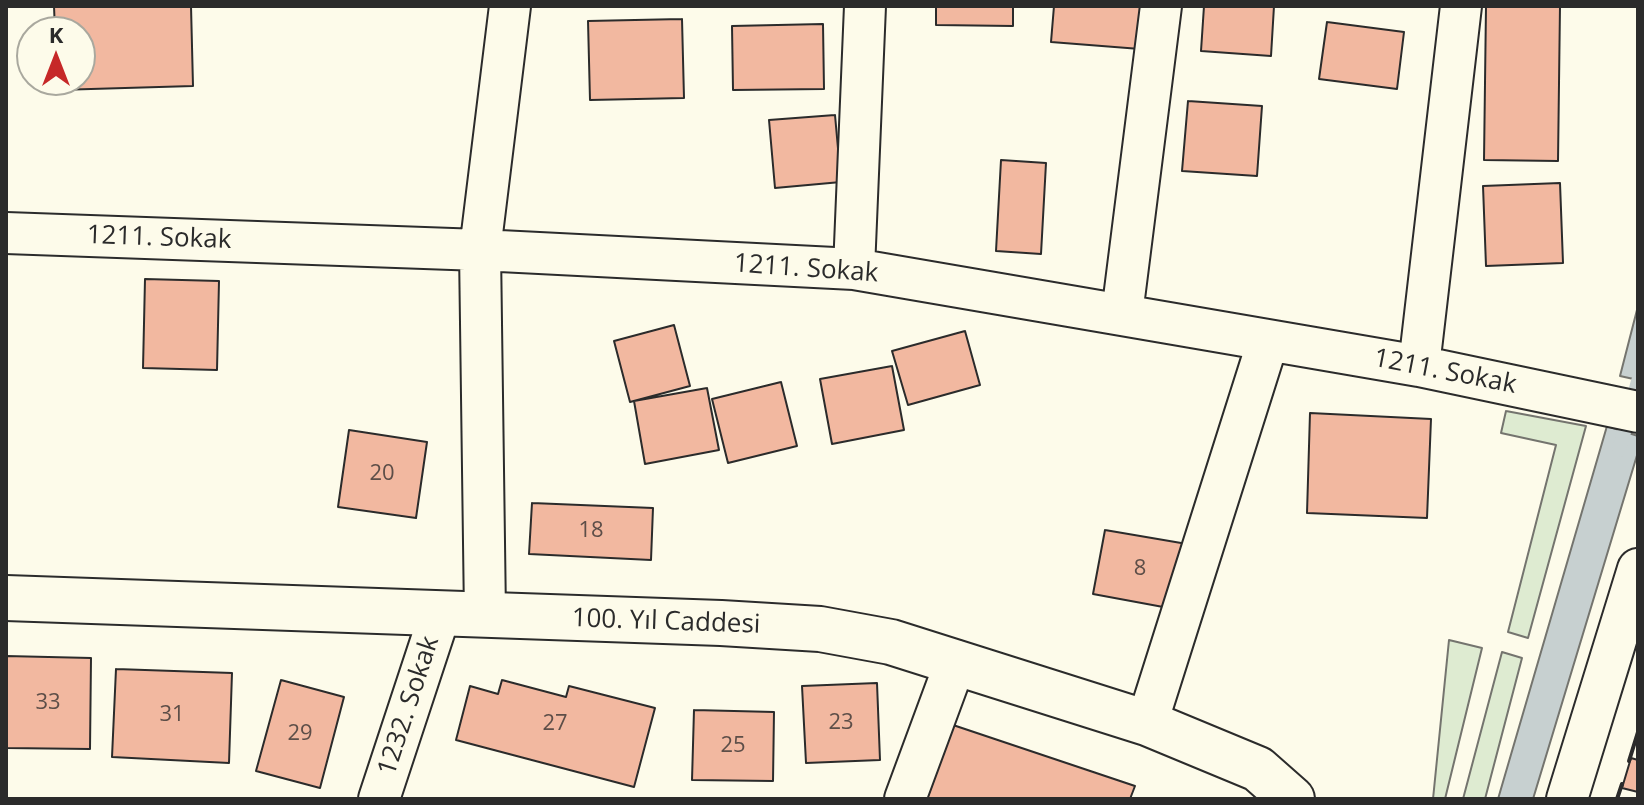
<!DOCTYPE html>
<html>
<head>
<meta charset="utf-8">
<style>
  body { margin:0 }
  #map { position:relative; width:1644px; height:805px; overflow:hidden; background:#fdfbea; font-family:"Open Sans",sans-serif }
  canvas { display:block }
  .frame { position:absolute; inset:0; border:8px solid #2b2b2b; pointer-events:none }
  .north { position:absolute; left:16px; top:16px; width:80px; height:80px; box-sizing:border-box; background:#fdfbea; border:2px solid #a9a89e; border-radius:50%; rotate:0deg; font-size:22px; font-weight:700; line-height:32px; text-align:center; color:#2b2b2b }
  .north::after { content:''; display:block; margin:auto; width:28px; height:36px; background:#c62828; clip-path:polygon(50% 0,100% 100%,50% 72%,0 100%) }
</style>
</head>
<body>
<div id="map">
<canvas width="1644" height="805"></canvas>
<div class="frame"></div>
<div class="north">K</div>
</div>
<script>
const ctx = document.querySelector('canvas').getContext('2d');
ctx.lineJoin = 'round';
function fill(path, color) { ctx.fillStyle = color; ctx.fill(path, 'evenodd'); }
const poly = rows => new Path2D(rows.map(r => 'M' + r).join(''));
function strokePath(path, color, width, dash) { ctx.strokeStyle = color; ctx.lineWidth = width; ctx.lineCap = dash ? 'butt' : 'round'; ctx.setLineDash(dash || []); ctx.stroke(path); }
function write(font, color, halo, rows, align = 'center') {
  ctx.font = font + ' "Open Sans",sans-serif'; ctx.lineWidth = 6; ctx.setLineDash([]); ctx.textBaseline = 'middle'; ctx.strokeStyle = halo; ctx.fillStyle = color; for (const [text, x, y, turn = 0] of rows) {
    ctx.save(); ctx.translate(x, y); ctx.rotate((+turn || 0) * Math.PI / 180); ctx.textAlign = isNaN(turn) ? turn : align; if (halo) ctx.strokeText(text, 0, 0); ctx.fillText(text, 0, 0); ctx.restore();
  }
}
const green = poly([
  [1506,411,1586,426,1528,638,1508,632,1556,445,1501,433,1506,411],
  [1449,640,1482,648,1445,799,1433,799,1449,640],
  [1502,652,1522,658,1485,799,1463,799,1502,652]
]);
fill(green, '#deebd1');
strokePath(green, '#74746e', 2);
const water = poly([
  [1638,306,1638,380,1620,376,1638,306],
  [1607,426,1638,436,1638,452,1533,799,1498,799,1607,426]
]);
fill(water, '#c7d0d0');
strokePath(water, '#74746e', 2);
strokePath(poly([
  [1619,450,1638,381]
]), '#c7d0d0', 14);
const building = poly([
  [54,6,191,6,193,86,57,90,57,80,80,80,80,32,55,32,54,6],
  [936,6,1013,6,1013,26,936,25,936,6],
  [1054,6,1144,6,1140,49,1051,42,1054,6],
  [1204,6,1274,6,1271,56,1201,51,1204,6],
  [1486,6,1560,6,1558,161,1484,160,1486,6],
  [682,19,684,98,590,100,588,21,682,19],
  [1327,22,1404,32,1397,89,1319,79,1327,22],
  [823,24,824,89,733,90,732,26,823,24],
  [1188,101,1262,106,1257,176,1182,171,1188,101],
  [835,115,841,182,775,188,769,120,835,115],
  [1001,160,1046,163,1041,254,996,251,1001,160],
  [1560,183,1563,263,1486,266,1483,186,1560,183],
  [145,279,219,281,217,370,143,368,145,279],
  [674,325,690,386,630,402,614,341,674,325],
  [965,331,980,385,908,405,892,351,965,331],
  [892,366,904,430,832,444,820,379,892,366],
  [781,382,797,446,728,463,712,399,781,382],
  [707,388,719,450,645,464,634,401,707,388],
  [1310,413,1431,419,1427,518,1307,513,1310,413],
  [349,430,427,442,416,518,338,507,349,430],
  [532,503,653,508,651,560,529,554,532,503],
  [1105,530,1187,544,1174,609,1093,594,1105,530],
  [6,656,91,658,90,749,6,748,6,656],
  [116,669,232,673,229,763,112,757,116,669],
  [281,680,344,697,320,788,256,771,281,680],
  [502,680,566,697,569,686,655,708,634,787,456,740,470,686,498,694,502,680],
  [877,683,880,760,806,763,802,686,877,683],
  [694,710,774,712,773,781,692,780,694,710],
  [953,725,1135,786,1130,799,927,799,953,725],
  [1631,758,1638,760,1638,792,1622,788,1631,758]
]);
fill(building, '#f2b8a0');
strokePath(building, '#2b2b2b', 2);
const minor = poly([
  [6,233,480,250,854,269,1419,366,1638,412],
  [854,269,865,6],
  [1122,314,1161,6],
  [1419,366,1461,6],
  [485,615,480,250,510,6],
  [1147,723,1268,341],
  [379,799,440,614],
  [905,799,956,661],
  [1567,799,1638,569]
]);
const tertiary = poly([
  [6,598,721,623,820,629,891,642,1147,723,1258,769,1292,799]
]);
strokePath(minor, '#2b2b2b', 44);
strokePath(tertiary, '#2b2b2b', 48);
strokePath(minor, '#fdfbea', 40);
strokePath(tertiary, '#fdfbea', 44);
strokePath(poly([
  [1629,761,1638,732],
  [1617,799,1622,784]
]), '#2b2b2b', 4);
write('22px', '#5d4e48', null, [
  ["20",382,474],
  ["18",591,531],
  ["8",1140,569],
  ["33",48,703],
  ["31",172,715],
  ["23",841,723],
  ["27",555,724],
  ["29",300,734],
  ["25",733,746]
]);
write('26px', '#2b2b2b', '#fdfbea', [
  ["1211. Sokak",159,238,2],
  ["1211. Sokak",806,269,4],
  ["1211. Sokak",1445,372,11],
  ["100. Yıl Caddesi",666,622,2],
  ["1232. Sokak",409,706,-72]
]);
</script>
</body>
</html>
